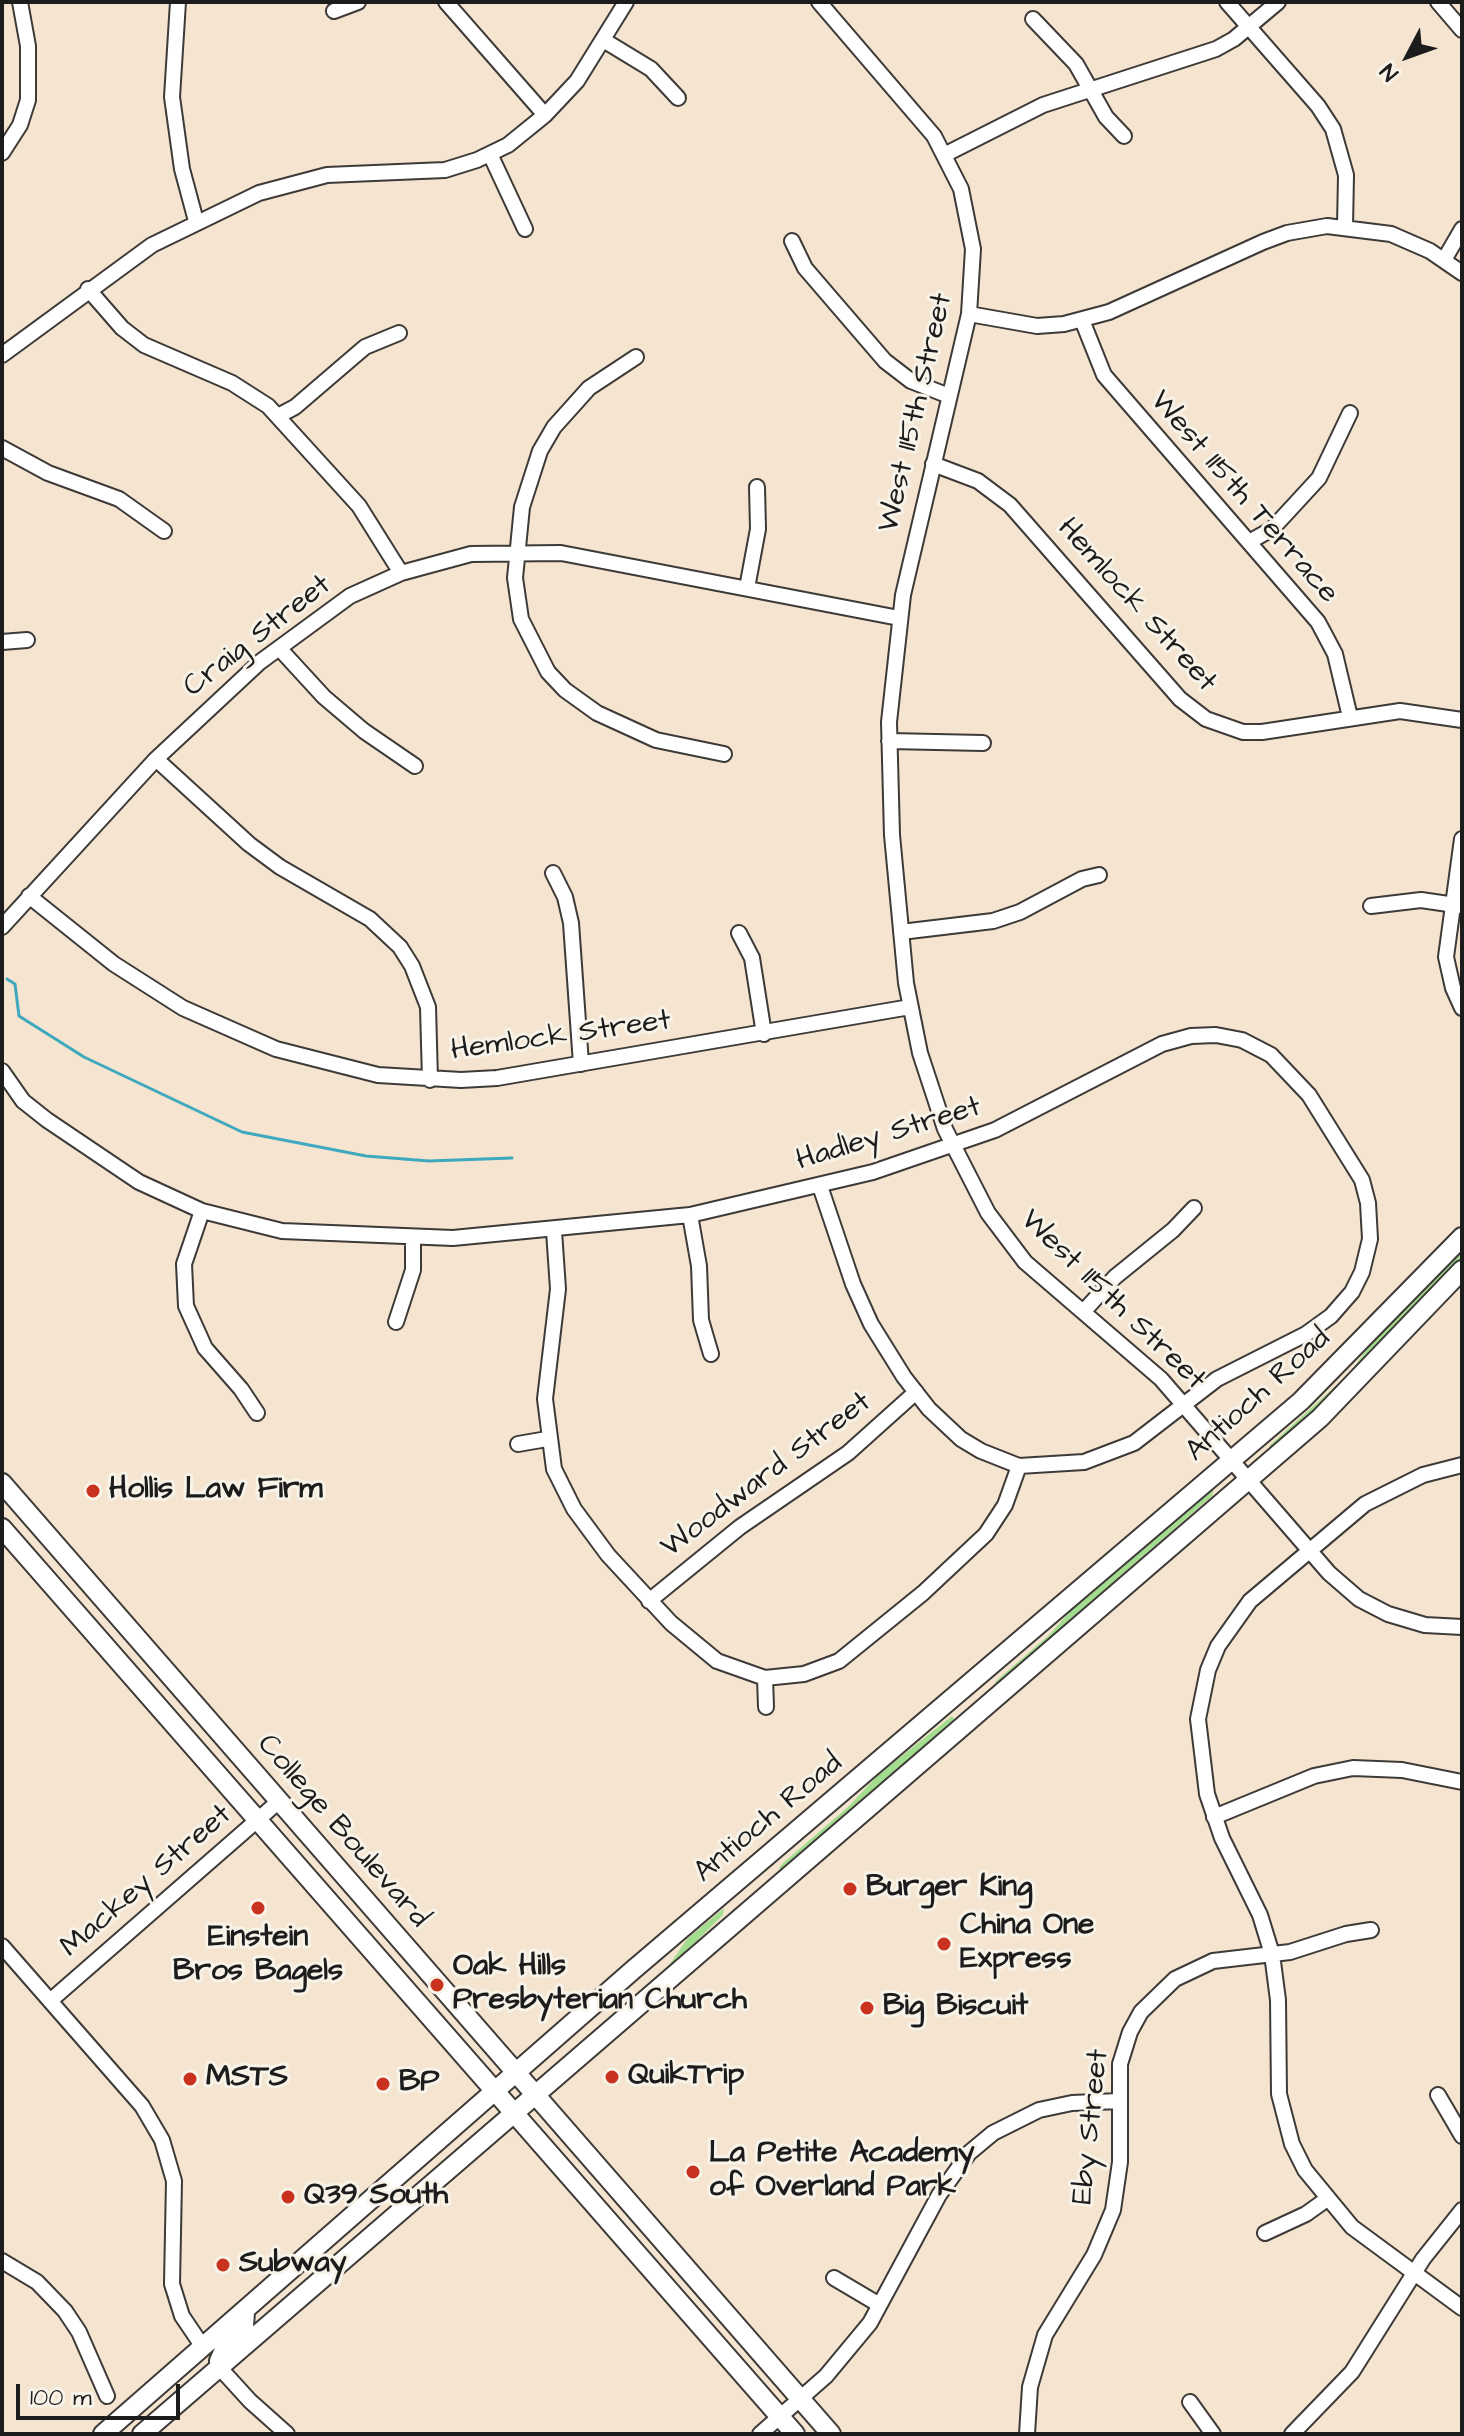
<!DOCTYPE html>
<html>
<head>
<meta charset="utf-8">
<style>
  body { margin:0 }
  #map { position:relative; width:1464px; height:2436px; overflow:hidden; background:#f5e4cf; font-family:"Architects Daughter",sans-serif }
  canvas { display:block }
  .frame { position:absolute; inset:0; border:4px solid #1c1c1c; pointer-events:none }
  .north { position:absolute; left:1368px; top:16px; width:80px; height:80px; -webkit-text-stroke:6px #f7f3e8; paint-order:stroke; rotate:229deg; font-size:22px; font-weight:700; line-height:32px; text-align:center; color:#1c1c1c }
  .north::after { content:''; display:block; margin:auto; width:28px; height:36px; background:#1c1c1c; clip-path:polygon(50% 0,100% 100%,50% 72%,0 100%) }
  .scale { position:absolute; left:16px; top:2384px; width:164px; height:36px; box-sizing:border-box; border:4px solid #1c1c1c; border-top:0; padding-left:10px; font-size:24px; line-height:28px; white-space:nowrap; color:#1c1c1c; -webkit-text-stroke:6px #f7f3e8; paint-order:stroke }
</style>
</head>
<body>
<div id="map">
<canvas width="1464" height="2436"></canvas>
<div class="frame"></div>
<div class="north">N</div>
<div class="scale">100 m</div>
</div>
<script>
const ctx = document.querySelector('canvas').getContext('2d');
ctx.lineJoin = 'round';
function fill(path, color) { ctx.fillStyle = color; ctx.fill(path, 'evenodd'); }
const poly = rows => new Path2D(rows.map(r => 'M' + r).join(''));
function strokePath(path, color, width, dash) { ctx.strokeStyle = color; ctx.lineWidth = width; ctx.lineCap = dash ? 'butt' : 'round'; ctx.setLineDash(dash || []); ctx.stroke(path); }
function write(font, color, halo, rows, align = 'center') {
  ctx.font = font + ' "Architects Daughter",sans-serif'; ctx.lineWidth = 6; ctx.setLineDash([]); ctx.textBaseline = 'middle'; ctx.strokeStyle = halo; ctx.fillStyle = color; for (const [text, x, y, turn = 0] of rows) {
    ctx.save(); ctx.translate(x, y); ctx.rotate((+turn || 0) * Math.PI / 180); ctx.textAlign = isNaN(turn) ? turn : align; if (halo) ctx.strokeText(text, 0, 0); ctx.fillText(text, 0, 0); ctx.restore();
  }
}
fill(poly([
  [1462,1248,1462,1262,1349,1382,1266,1455,1270,1445,1349,1374,1381,1330],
  [1214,1488,1212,1496,1119,1577,1103,1595,994,1688,996,1681,1048,1636,1074,1607],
  [952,1716,955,1720,950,1727,781,1871,779,1868,783,1863,848,1807,879,1774],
  [724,1908,723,1915,663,1974,687,1939]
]), '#a3dd90');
strokePath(poly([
  [7,979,15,984,19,1016,84,1057,242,1132,366,1156,429,1161,512,1158]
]), '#3ea9be', 3);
const minor = poly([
  [178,2,172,97,182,169,196,221],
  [446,2,545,115],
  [819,2,934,136,961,189,973,249,969,314,903,595,889,722,892,835,906,983,920,1053,945,1129,988,1213,1025,1262,1161,1379,1329,1573,1359,1599,1388,1614,1425,1625,1462,1627],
  [1227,2,1318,106,1333,129,1346,175,1345,227],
  [1438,2,1462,30],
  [334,11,358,2],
  [1033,19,1076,64,1106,117,1124,136],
  [605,41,651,69,678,98],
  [2,153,20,125,28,100,28,46,20,2],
  [490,154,525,229],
  [944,155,1043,105,1216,49,1234,39,1278,2],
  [792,241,805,268,885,361,911,381,949,396],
  [1444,260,1462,229],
  [88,289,122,328,144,345,232,383,268,406,359,506,401,573],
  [969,314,1037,326,1064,324,1109,312,1263,242,1287,233,1327,226,1391,234,1430,251,1462,273],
  [1082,320,1104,375,1318,622,1335,654,1350,717],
  [2,355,152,245,259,193,327,175,445,170,477,160,508,145,545,115,577,81,626,2],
  [636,357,589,388,554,427,540,451,522,507,515,578,521,619,548,672,565,690,597,713,656,740,724,754],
  [278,416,295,407,365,347,399,333],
  [2,448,48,473,119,499,164,531],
  [933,464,978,481,1010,505,1180,699,1206,719,1243,732,1262,732,1400,711,1462,720],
  [1249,542,1272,529,1319,478,1350,413],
  [747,588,758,529,757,487],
  [2,642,27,640],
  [279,648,324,697,364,731,415,766],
  [889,741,983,743],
  [156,759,249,844,280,867,370,919,400,947,412,966,428,1007,430,1080],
  [1462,839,1446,957,1453,988,1462,1008],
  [553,873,565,897,571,923,581,1064],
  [29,896,114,964,183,1008,276,1049,378,1075,461,1080,497,1078,910,1007],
  [1371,906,1421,900,1462,906],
  [2,927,156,759,260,662,350,596,401,573,471,554,561,553,899,618],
  [901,932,993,921,1020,912,1082,879,1099,875],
  [739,933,752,958,764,1034],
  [2,1071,23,1101,47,1120,139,1182,202,1211,282,1231,453,1238,690,1215,873,1172,995,1130,1162,1044,1191,1036,1216,1035,1242,1040,1271,1055,1309,1095,1362,1180,1368,1203,1370,1239,1362,1272,1352,1292,1331,1316,1306,1334,1217,1379,1134,1443,1084,1462,1019,1466,981,1451,961,1439,929,1409,904,1377,871,1324,853,1284,820,1186],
  [202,1211,184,1264,186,1306,205,1348,241,1389,257,1413],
  [690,1215,699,1266,701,1320,711,1354],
  [554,1231,558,1289,545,1399,554,1469,574,1509,608,1555,671,1623,717,1661,765,1678,804,1674,839,1661,923,1593,986,1534,1005,1505,1019,1466],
  [1084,1311,1115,1277,1173,1230,1194,1208],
  [396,1322,413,1270,413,1237],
  [518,1444,547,1439],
  [1462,1465,1423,1475,1365,1504,1250,1601,1218,1646,1208,1670,1198,1719,1207,1794,1222,1838,1260,1915,1272,1954,1278,2000,1279,2094,1292,2144,1305,2170,1352,2227,1462,2308],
  [649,1601,740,1527,848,1453,916,1392],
  [765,1678,766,1707],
  [1214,1817,1314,1776,1353,1768,1402,1770,1462,1782],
  [2,1946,142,2106,162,2140,174,2181,172,2284,182,2316,203,2347],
  [50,2001,278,1802],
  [1438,2095,1462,2136],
  [1265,2233,1306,2214,1327,2199],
  [2,2261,37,2282,65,2311,79,2332,107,2396],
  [834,2278,878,2304],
  [219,2367,250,2401,287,2434],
  [1190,2402,1213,2434],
  [760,2434,826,2376,870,2323,939,2195,969,2153,993,2133,1039,2110,1072,2103,1119,2101],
  [1027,2434,1030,2387,1045,2335,1094,2255,1113,2210,1120,2162,1120,2064,1130,2032,1141,2012,1175,1979,1213,1961,1290,1952,1346,1934,1371,1930],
  [1292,2434,1352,2372,1423,2259,1462,2210]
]);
const major = poly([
  [2,1483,831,2434],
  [2,1528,795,2434],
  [219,2361,226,2345,244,2326,245,2312],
  [103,2434,633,1970,1301,1401,1462,1237],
  [142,2434,1320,1418,1462,1270]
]);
strokePath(minor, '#3d3a37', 18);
strokePath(major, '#3d3a37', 22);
strokePath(minor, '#fff', 14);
strokePath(major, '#fff', 18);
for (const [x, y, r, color] of [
  [93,1491,8,"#c8321e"],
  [850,1889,8,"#c8321e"],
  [258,1908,8,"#c8321e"],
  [944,1944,8,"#c8321e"],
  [437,1985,8,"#c8321e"],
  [867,2008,8,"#c8321e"],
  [612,2077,8,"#c8321e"],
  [190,2079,8,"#c8321e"],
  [383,2084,8,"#c8321e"],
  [693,2172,8,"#c8321e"],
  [288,2197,8,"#c8321e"],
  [223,2265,8,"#c8321e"]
]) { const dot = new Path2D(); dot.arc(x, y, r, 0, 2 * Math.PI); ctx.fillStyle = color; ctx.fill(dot); strokePath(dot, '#f7f3e8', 3); }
write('30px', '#1c1c1c', '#f7f3e8', [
  ["West 115th Street",917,413,-77],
  ["West 115th Terrace",1243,498,49],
  ["Hemlock Street",1136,606,48],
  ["Craig Street",258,637,-38],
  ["Hemlock Street",561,1037,-8],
  ["Hadley Street",889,1135,-17],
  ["West 115th Street",1112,1301,44],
  ["Antioch Road",1259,1396,-42],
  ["Woodward Street",767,1476,-37],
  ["Antioch Road",769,1819,-40],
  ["College Boulevard",342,1832,49],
  ["Mackey Street",147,1882,-41],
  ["Eby Street",1092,2127,-84]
]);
write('bold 30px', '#1c1c1c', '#f7f3e8', [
  ["Hollis Law Firm",109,1491],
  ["Burger King",866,1889],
  ["China One",960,1927],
  ["Express",960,1961],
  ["Einstein",258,1939,"center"],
  ["Bros Bagels",258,1973,"center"],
  ["Oak Hills",453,1968],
  ["Presbyterian Church",453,2002],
  ["Big Biscuit",883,2008],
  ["QuikTrip",628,2077],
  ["MSTS",206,2079],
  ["BP",399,2084],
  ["La Petite Academy",709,2155],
  ["of Overland Park",709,2189],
  ["Q39 South",304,2197],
  ["Subway",239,2265]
], 'left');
</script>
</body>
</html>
